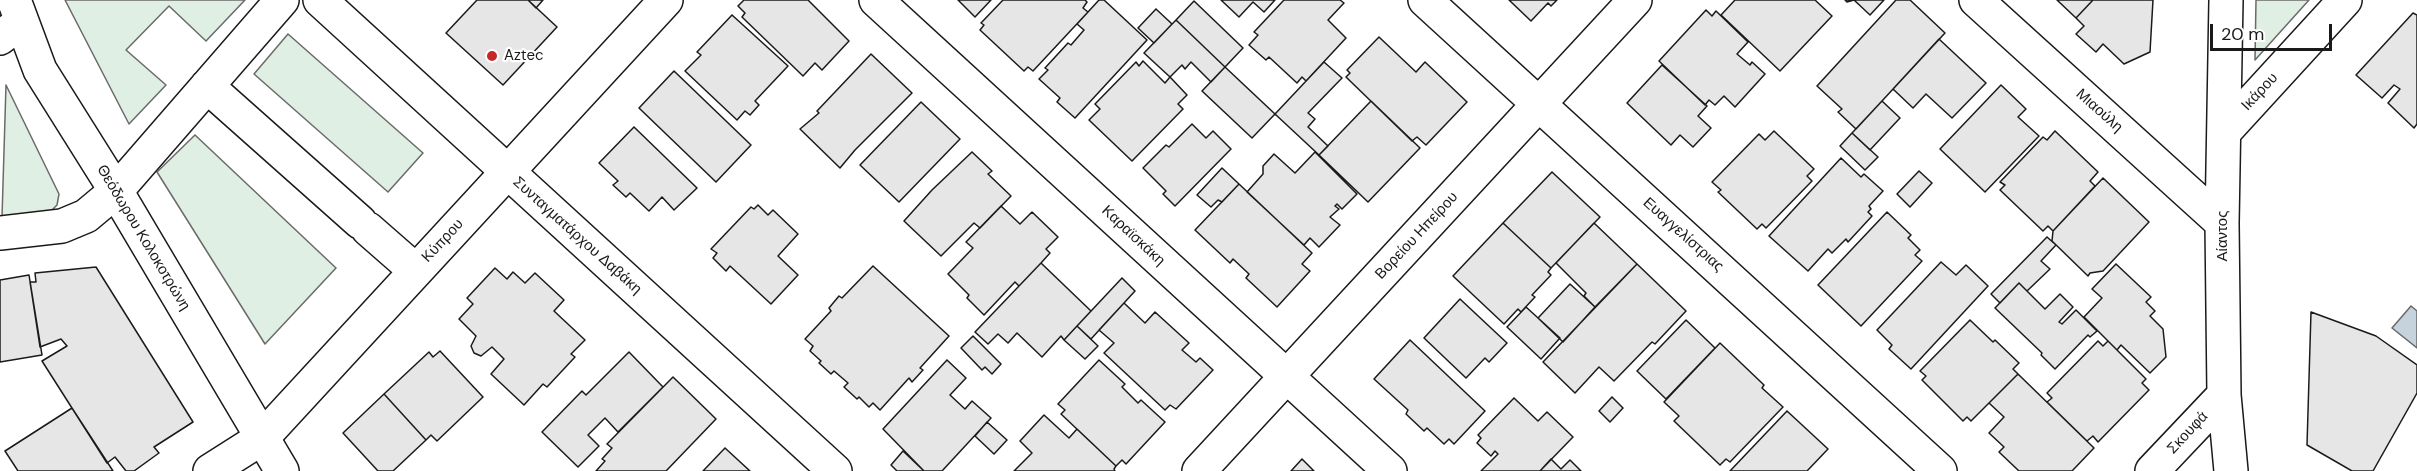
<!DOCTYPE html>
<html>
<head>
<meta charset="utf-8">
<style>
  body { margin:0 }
  #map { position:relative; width:2417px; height:471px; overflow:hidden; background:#fff; font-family:"DM Sans",sans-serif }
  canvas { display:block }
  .scale { position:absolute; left:2210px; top:24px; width:122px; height:27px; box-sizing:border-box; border:3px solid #1a1a1a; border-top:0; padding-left:8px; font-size:18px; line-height:21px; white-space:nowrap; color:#1a1a1a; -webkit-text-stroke:4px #fff; paint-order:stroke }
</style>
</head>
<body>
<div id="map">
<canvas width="2417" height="471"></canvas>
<div class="scale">20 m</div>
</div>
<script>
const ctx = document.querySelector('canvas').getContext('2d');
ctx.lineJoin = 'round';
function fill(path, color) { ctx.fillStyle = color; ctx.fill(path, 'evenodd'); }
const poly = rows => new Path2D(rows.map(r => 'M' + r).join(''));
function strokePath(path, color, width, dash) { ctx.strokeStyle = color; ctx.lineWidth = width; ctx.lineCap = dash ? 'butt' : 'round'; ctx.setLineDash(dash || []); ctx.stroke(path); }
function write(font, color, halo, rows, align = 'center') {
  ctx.font = font + ' "DM Sans",sans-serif'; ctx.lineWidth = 4.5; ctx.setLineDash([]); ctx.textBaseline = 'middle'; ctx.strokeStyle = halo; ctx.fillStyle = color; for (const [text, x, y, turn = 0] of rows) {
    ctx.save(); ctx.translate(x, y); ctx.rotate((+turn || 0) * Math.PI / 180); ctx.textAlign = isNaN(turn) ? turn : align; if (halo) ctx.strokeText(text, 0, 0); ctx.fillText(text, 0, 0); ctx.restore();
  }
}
const green = poly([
  [65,0,245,0,206,41,169,6,126,50,166,85,129,124,65,0],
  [2256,0,2309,0,2255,60,2256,0],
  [288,34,423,153,388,192,254,74,288,34],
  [6,85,59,194,57,205,50,212,2,217,6,85],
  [195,135,336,268,265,344,157,172,195,135]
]);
fill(green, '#e0efe3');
strokePath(green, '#6a6a6a', 1.5);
const water = poly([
  [2411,306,2417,311,2417,348,2392,328,2411,306]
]);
fill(water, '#c6d2dc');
strokePath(water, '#6a6a6a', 1.5);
const building = poly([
  [477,0,528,0,557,27,503,85,446,33,477,0],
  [528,0,543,0,536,8,528,0],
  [744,0,808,0,849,41,822,70,815,63,803,76,742,17,745,13,738,6,744,0],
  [958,0,991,0,975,17,958,0],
  [1003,0,1085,0,1087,2,1083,8,1088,12,1033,71,1028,67,1024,71,980,30,984,25,981,23,1003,0],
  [1099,0,1104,0,1147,40,1075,118,1057,102,1060,98,1039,79,1048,70,1045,68,1068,43,1071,45,1084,30,1077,24,1099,0],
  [1221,0,1275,0,1264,12,1253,2,1239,17,1221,0],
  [1284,0,1340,0,1344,3,1328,20,1346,38,1306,81,1302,77,1297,83,1269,57,1266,60,1249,45,1258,35,1254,32,1284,0],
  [1509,0,1557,0,1551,6,1548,3,1531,21,1509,0],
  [1735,0,1815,0,1832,16,1780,71,1721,15,1735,0],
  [1845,0,1884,0,1870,15,1854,0,1847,2,1845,0],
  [1896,0,1910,0,1945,33,1856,129,1838,112,1842,109,1817,86,1896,0],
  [2057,0,2093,0,2076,18,2057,0],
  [2093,0,2153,0,2150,52,2124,64,2103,44,2096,52,2076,34,2084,26,2076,18,2093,0],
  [1194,1,1243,48,1225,67,1176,20,1194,1],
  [1156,9,1172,24,1154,43,1138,28,1156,9],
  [1706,10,1712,16,1716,11,1748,42,1737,54,1750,65,1752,62,1765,74,1735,107,1724,96,1715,105,1709,100,1705,105,1659,61,1706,10],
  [2413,13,2417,15,2417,124,2414,128,2388,103,2400,89,2394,85,2382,98,2356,75,2413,13],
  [732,15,788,66,755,101,759,105,750,115,745,111,737,120,685,71,701,55,697,52,732,15],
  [1176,20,1225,67,1211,82,1191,62,1185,69,1182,65,1170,77,1144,53,1176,20],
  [1379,37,1416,72,1425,62,1467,102,1426,145,1417,137,1412,141,1346,77,1350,73,1347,70,1379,37],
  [1939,39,1986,83,1952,118,1926,94,1913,108,1893,89,1939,39],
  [871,54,912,93,855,150,840,168,800,129,819,113,817,111,871,54],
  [1143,61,1165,83,1170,77,1187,95,1178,104,1183,109,1132,161,1089,120,1100,109,1095,104,1136,62,1139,66,1143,61],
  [1324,62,1342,78,1308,113,1315,119,1308,127,1328,146,1319,155,1275,114,1324,62],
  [1662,65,1707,106,1698,116,1711,128,1693,147,1680,135,1671,145,1627,103,1662,65],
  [1225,67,1275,114,1252,138,1202,91,1225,67],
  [674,71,751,145,716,182,639,108,674,71],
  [2001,85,2026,109,2018,117,2039,136,1985,192,1940,149,2001,85],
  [1371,101,1420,148,1368,202,1319,155,1371,101],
  [1882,101,1900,118,1870,150,1852,133,1882,101],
  [921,102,960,139,899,202,860,165,921,102],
  [1192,124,1206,138,1213,131,1231,149,1175,206,1163,194,1166,191,1143,168,1166,145,1169,147,1192,124],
  [634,127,697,188,674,210,662,197,649,211,630,193,626,197,613,185,618,181,599,163,634,127],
  [1774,131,1814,169,1807,176,1812,181,1766,228,1762,224,1757,229,1718,192,1721,190,1712,182,1759,134,1765,140,1774,131],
  [2055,131,2098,172,2090,181,2095,186,2053,231,2048,226,2043,231,2000,190,2005,185,2000,182,2043,137,2047,140,2055,131],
  [1852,133,1878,157,1865,170,1840,146,1852,133],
  [972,152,992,171,988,174,1011,196,980,228,974,223,941,256,904,221,932,190,972,152],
  [1315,152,1357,194,1342,209,1337,204,1335,206,1339,209,1330,217,1340,225,1319,247,1310,238,1304,245,1247,192,1263,174,1263,166,1274,154,1295,173,1315,152],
  [1841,158,1861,177,1864,174,1883,191,1869,206,1871,209,1868,212,1872,216,1848,242,1846,239,1832,253,1828,249,1808,271,1769,236,1841,158],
  [1222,168,1239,184,1222,202,1218,200,1211,207,1197,195,1222,168],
  [1919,171,1932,183,1910,207,1897,194,1919,171],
  [1552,172,1600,217,1551,268,1503,223,1552,172],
  [2103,178,2149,222,2103,271,2090,273,2088,276,2052,241,2053,231,2103,178],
  [1239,184,1312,253,1302,264,1310,271,1277,307,1246,278,1249,274,1233,259,1230,263,1195,230,1239,184],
  [758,205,768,215,773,210,798,234,778,256,798,275,771,304,730,266,726,271,713,258,717,253,711,249,751,207,754,209,758,205],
  [1001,206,1020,224,1032,212,1058,237,1046,249,1050,253,1041,263,1019,286,1015,282,984,315,967,298,969,295,948,274,973,248,966,242,1001,206],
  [1887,212,1911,235,1908,238,1920,250,1915,255,1922,261,1861,326,1818,285,1887,212],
  [1503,223,1551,268,1548,272,1551,275,1532,295,1535,297,1521,312,1518,309,1504,324,1453,276,1503,223],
  [1594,223,1637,264,1595,307,1584,296,1586,293,1556,263,1594,223],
  [2047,237,2056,245,2041,261,2050,269,2027,291,2019,283,2000,303,1991,294,2047,237],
  [1941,262,1956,275,1966,265,1988,286,1911,369,1889,349,1892,345,1877,330,1941,262],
  [1041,263,1091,311,1064,340,1061,336,1042,357,1017,333,1008,343,998,334,988,344,975,332,1041,263],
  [1637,264,1686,311,1655,344,1652,342,1614,381,1599,367,1575,393,1543,362,1637,264],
  [2116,264,2151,297,2146,302,2155,311,2150,316,2163,329,2166,357,2150,373,2121,345,2117,350,2084,317,2102,298,2092,289,2116,264],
  [873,266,949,336,920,368,923,370,912,382,909,378,880,410,873,403,869,407,859,397,857,399,844,387,848,383,834,371,831,374,819,363,821,361,810,351,813,346,805,339,831,311,829,308,839,296,842,298,873,266],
  [96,267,193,422,154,447,159,453,134,471,126,471,115,457,107,463,42,361,67,346,61,339,40,347,30,282,36,282,35,273,96,267],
  [495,268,507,279,513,272,525,283,535,273,564,300,554,311,585,340,571,354,575,357,547,387,543,384,524,405,491,374,504,359,492,347,481,356,474,353,471,346,476,336,459,319,473,304,467,298,495,268],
  [29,275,42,355,0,362,0,280,29,275],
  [1122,278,1135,291,1091,339,1077,326,1122,278],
  [2019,283,2045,309,2060,294,2073,307,2059,322,2062,324,2076,310,2097,331,2090,337,2088,335,2055,369,2041,355,2042,353,1995,308,2019,283],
  [1570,284,1595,307,1563,342,1538,318,1570,284],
  [1460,299,1507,343,1489,362,1485,358,1466,378,1424,338,1460,299],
  [1124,303,1145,323,1155,312,1189,343,1182,350,1196,362,1200,358,1213,370,1176,409,1170,405,1165,410,1104,353,1114,343,1099,330,1124,303],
  [1526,307,1560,338,1541,359,1507,327,1526,307],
  [2311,312,2376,336,2417,365,2417,393,2373,471,2352,471,2307,445,2311,312],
  [1686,320,1715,348,1666,399,1637,371,1686,320],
  [1970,320,1993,342,1995,340,2019,363,2013,369,2018,374,1971,421,1967,417,1963,421,1922,380,1926,376,1920,371,1970,320],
  [1077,326,1098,346,1085,359,1064,340,1077,326],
  [973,336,1001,364,992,374,985,367,982,370,961,348,973,336],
  [1410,340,1485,411,1454,444,1449,439,1444,444,1427,428,1424,431,1406,414,1408,410,1374,379,1410,340],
  [2098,341,2103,346,2108,341,2146,379,2142,383,2149,390,2098,442,2093,436,2087,441,2047,402,2052,398,2047,393,2098,341],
  [1720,343,1764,385,1762,388,1783,407,1730,462,1726,459,1720,465,1674,421,1679,416,1664,402,1720,343],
  [440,351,483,397,437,441,431,435,426,440,384,394,429,352,433,357,440,351],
  [629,352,663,387,618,432,605,418,588,435,599,446,578,467,542,432,582,391,586,395,629,352],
  [947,360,966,378,950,395,965,409,972,401,991,418,942,471,924,471,883,429,947,360],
  [1099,360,1125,384,1122,387,1138,403,1141,400,1165,422,1126,464,1122,460,1116,466,1061,414,1065,410,1058,404,1099,360],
  [2018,374,2094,448,2072,471,2019,471,1999,452,2004,447,1989,433,2004,417,1989,403,2018,374],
  [673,377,716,419,666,471,596,471,605,461,602,459,612,448,607,444,673,377],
  [384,394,426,440,393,471,378,471,343,433,384,394],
  [1612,397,1623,408,1610,422,1599,411,1612,397],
  [1514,398,1538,421,1547,412,1573,437,1540,471,1481,471,1498,454,1495,451,1491,456,1477,443,1481,438,1478,435,1514,398],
  [72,408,113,471,18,471,5,451,72,408],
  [1787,411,1828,449,1807,471,1730,471,1787,411],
  [1044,415,1069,438,1077,429,1116,466,1114,469,1115,471,1014,471,1032,453,1020,441,1044,415],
  [987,422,1007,440,994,454,975,436,987,422],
  [725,448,750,471,703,471,725,448],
  [903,451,924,471,897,471,891,465,903,451],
  [1302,459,1314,471,1291,471,1302,459],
  [1551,459,1561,469,1570,460,1581,471,1540,471,1551,459]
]);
fill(building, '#e6e6e6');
strokePath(building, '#1a1a1a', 1.5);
const street = poly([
  [320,0,835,471],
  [876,0,1390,471],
  [1425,0,1940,471],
  [1976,0,2222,223],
  [2226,0,2222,223,2224,395,2231,471],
  [0,38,21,22],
  [207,86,360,222],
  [2225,131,2345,0],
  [368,229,416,271],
  [0,233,62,226,86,216,116,191,282,0],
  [210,471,262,438,666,0],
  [1199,471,1635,0],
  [2152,471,2224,395]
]);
const secondary = poly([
  [14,0,40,70,116,191,282,471]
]);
strokePath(street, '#1a1a1a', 36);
strokePath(secondary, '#1a1a1a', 36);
strokePath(street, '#fff', 33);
strokePath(secondary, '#fff', 33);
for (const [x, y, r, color] of [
  [492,56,6,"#c62828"]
]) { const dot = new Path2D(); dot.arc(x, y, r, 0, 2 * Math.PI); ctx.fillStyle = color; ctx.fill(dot); strokePath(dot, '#fff', 2); }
write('15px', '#1a1a1a', '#fff', [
  ["Aztec",504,56]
], 'left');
write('15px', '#1a1a1a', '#fff', [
  ["Ικάρου",2260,92,-47],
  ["Μιαούλη",2099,111,42],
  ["Ευαγγελίστριας",1683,235,42],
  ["Συνταγματάρχου Δαβάκη",577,236,42],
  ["Καραϊσκάκη",1133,236,43],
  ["Βορείου Ηπείρου",1417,236,-47],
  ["Αίαντος",2223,236,-90],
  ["Θεόδωρου Κολοκοτρώνη",143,238,59],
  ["Κύπρου",443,241,-47],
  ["Σκουφά",2188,433,-47]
]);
</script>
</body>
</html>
